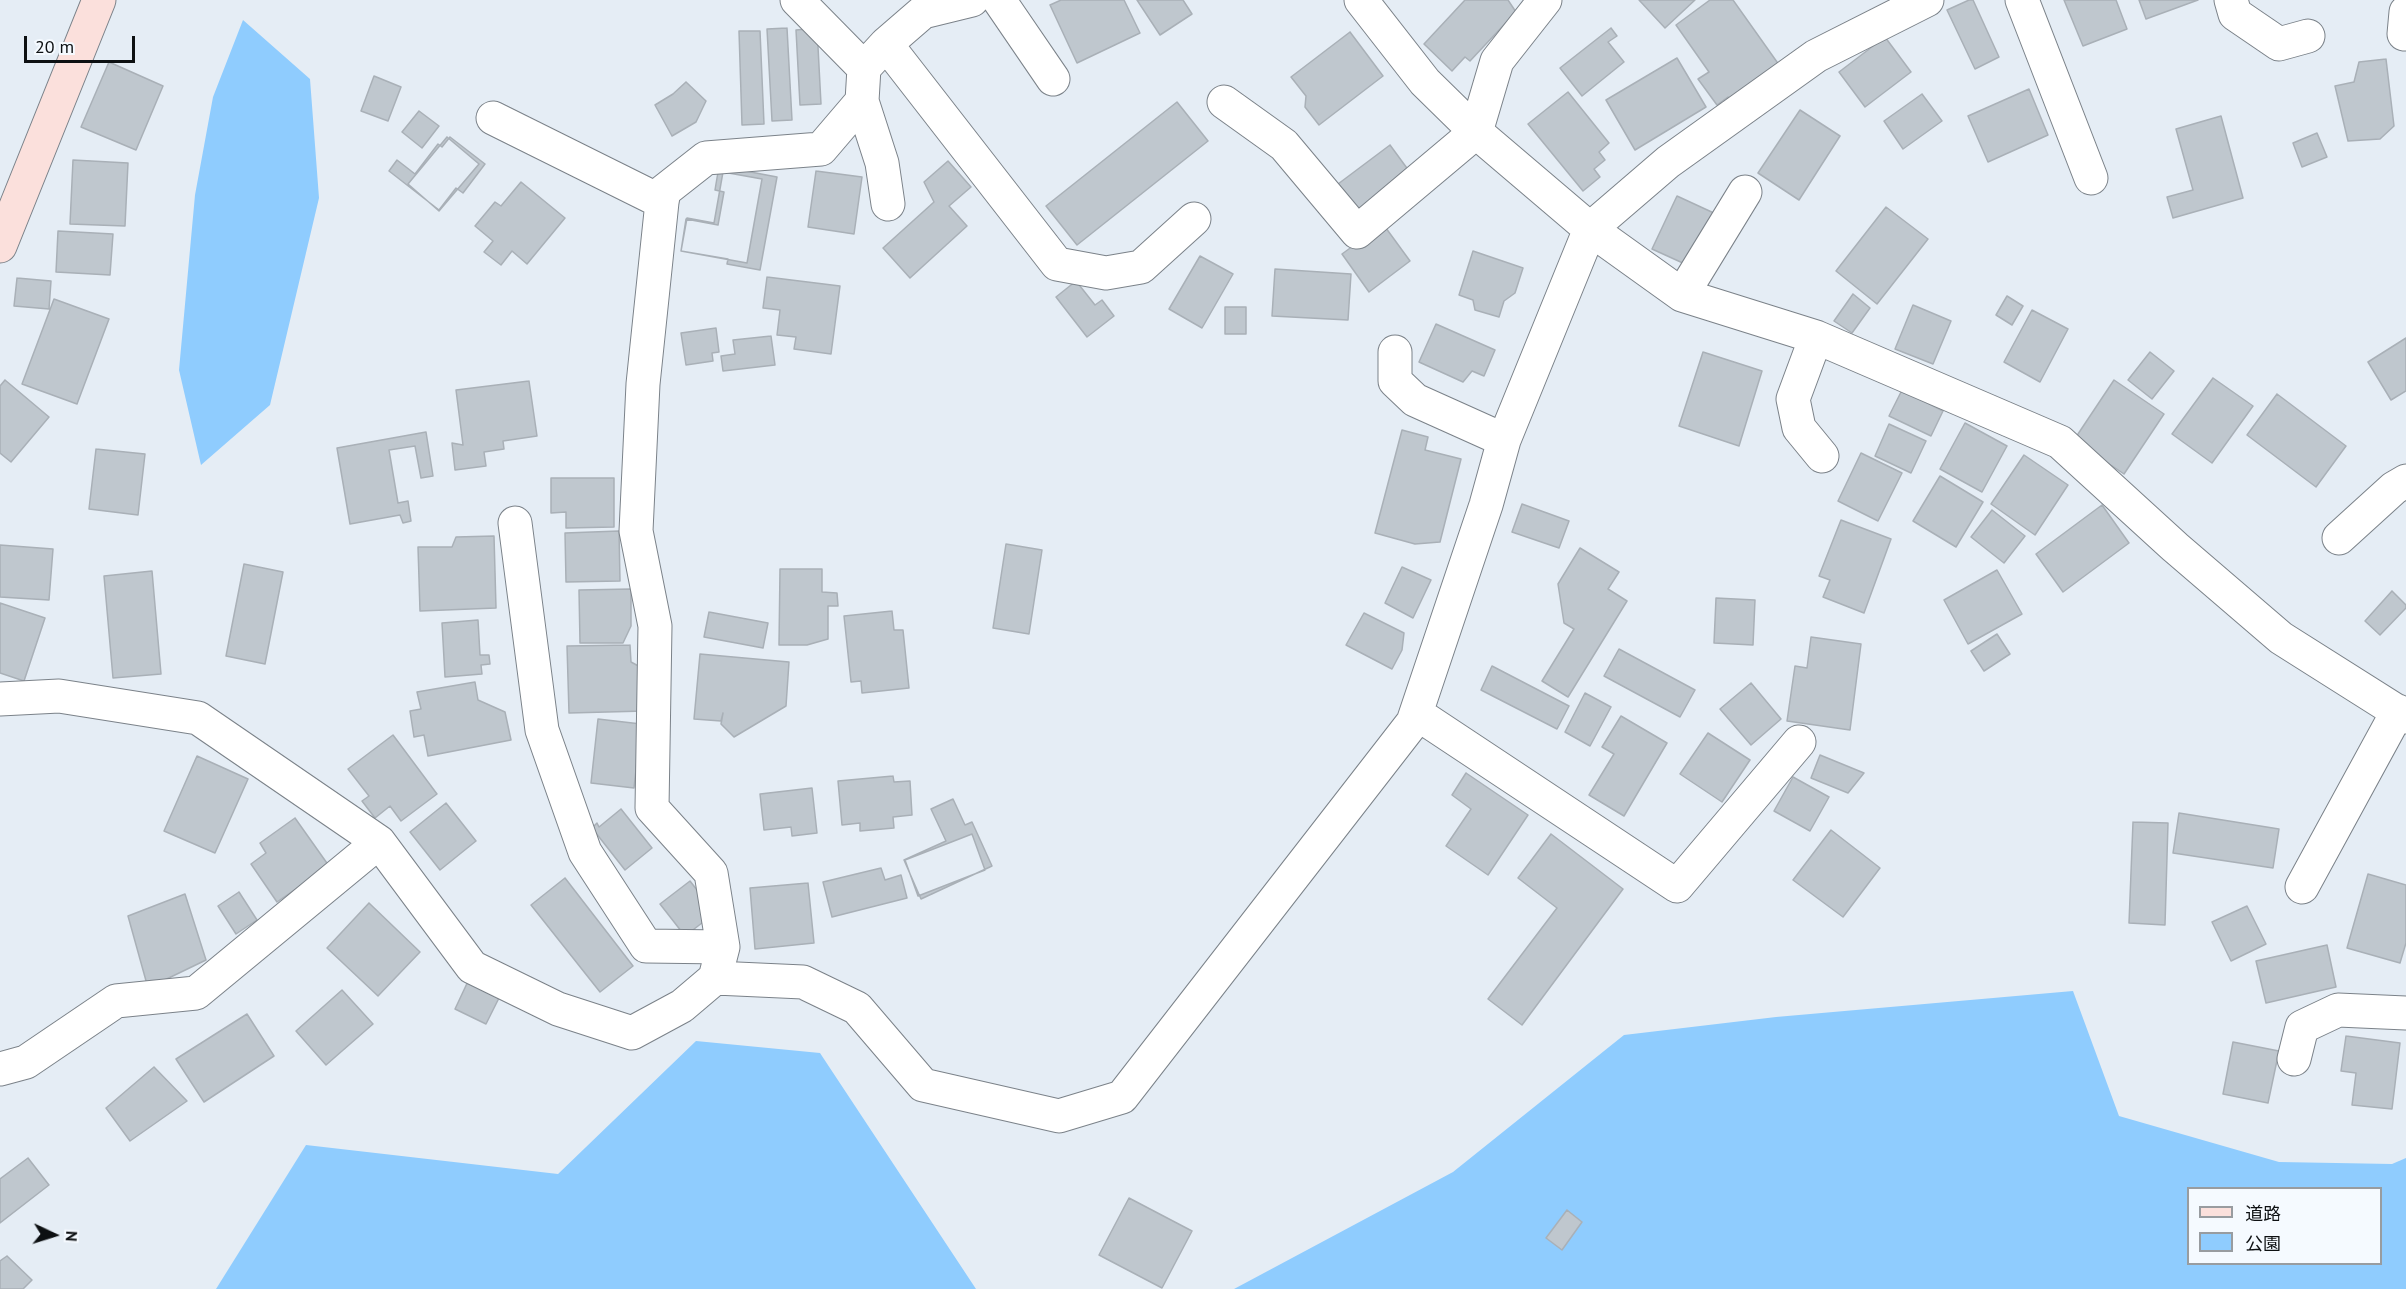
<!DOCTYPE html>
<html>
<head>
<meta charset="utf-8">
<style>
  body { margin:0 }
  #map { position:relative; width:2406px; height:1289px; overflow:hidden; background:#e5edf5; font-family:"PT Sans","Noto Sans JP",sans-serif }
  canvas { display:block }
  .legend { position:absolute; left:2187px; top:1187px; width:195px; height:78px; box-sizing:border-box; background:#f5faff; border:2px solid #989ca0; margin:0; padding:8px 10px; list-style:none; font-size:18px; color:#0d1012 }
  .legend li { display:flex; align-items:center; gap:12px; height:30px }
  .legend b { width:30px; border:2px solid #989ca0 }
  .north { position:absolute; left:24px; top:1205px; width:60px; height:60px; -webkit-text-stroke:4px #f5faff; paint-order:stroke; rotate:94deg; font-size:16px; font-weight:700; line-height:24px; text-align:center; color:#0d1012 }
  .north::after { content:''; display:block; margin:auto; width:21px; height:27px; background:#0d1012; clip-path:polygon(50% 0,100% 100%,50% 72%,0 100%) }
  .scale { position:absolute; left:24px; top:36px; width:111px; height:27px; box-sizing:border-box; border:3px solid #0d1012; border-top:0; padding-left:8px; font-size:18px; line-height:21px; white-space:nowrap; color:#0d1012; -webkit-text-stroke:4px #f5faff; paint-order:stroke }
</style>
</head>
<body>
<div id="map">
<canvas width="2406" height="1289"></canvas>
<ul class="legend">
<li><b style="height:8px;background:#fbe0dc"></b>道路</li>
<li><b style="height:16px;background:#8fccfe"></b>公園</li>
</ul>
<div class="north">N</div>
<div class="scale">20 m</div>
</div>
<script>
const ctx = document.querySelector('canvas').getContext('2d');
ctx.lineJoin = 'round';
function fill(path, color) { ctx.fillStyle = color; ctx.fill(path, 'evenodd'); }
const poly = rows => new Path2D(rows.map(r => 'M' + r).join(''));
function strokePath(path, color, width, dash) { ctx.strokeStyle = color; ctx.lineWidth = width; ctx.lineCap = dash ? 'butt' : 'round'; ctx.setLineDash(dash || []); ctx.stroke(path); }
fill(poly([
  [243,20,310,79,319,198,270,405,201,465,179,370,195,195,213,97],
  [2073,991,2119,1116,2279,1162,2392,1164,2406,1158,2406,1289,1234,1289,1453,1172,1624,1035,1776,1017],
  [2188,1188,2380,1188,2380,1264,2188,1264],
  [696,1041,820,1053,976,1289,216,1289,306,1145,558,1174]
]), '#8fccfe');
const building = poly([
  [1061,0,1124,0,1140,33,1077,63,1050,5,1061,0],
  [1137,0,1183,0,1192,14,1160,35,1137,0],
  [1465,0,1508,0,1516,12,1470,61,1465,57,1452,71,1424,44,1465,0],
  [1639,0,1695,0,1665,28,1639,0],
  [1710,0,1733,0,1782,69,1733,104,1728,97,1717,105,1698,79,1709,72,1676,25,1710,0],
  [1969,0,1973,0,1999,57,1975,69,1947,10,1969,0],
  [2064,0,2116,0,2127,29,2083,46,2064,0],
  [2139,0,2198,0,2146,19,2139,0],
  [787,28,792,120,772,121,767,29,787,28],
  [817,28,821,104,800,105,796,30,817,28],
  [1611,28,1617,36,1608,42,1624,62,1582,96,1560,68,1611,28],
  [739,31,760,31,764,124,742,125,739,31],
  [1350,32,1383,76,1319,125,1305,107,1306,96,1291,77,1350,32],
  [1885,37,1911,72,1865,107,1839,72,1885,37],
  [1677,58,1706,107,1635,150,1606,100,1677,58],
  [2386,59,2394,126,2380,139,2348,141,2335,86,2354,82,2359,62,2386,59],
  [109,62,163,86,136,150,81,127,109,62],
  [374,76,401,87,388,121,361,111,374,76],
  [686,82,706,101,696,122,672,136,655,105,673,94,686,82],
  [2029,89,2048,135,1988,162,1968,116,2029,89],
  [1568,92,1609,143,1599,152,1605,160,1594,169,1600,177,1583,191,1528,124,1568,92],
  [1922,94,1942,121,1903,149,1884,121,1922,94],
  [1177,102,1208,141,1077,245,1046,206,1177,102],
  [1800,110,1840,136,1799,200,1758,173,1800,110],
  [419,111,439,126,422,148,402,132,419,111],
  [2221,116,2243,198,2173,218,2167,197,2193,190,2176,129,2221,116],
  [2317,133,2327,157,2302,167,2293,143,2317,133],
  [447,137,479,164,439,211,408,184,447,137],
  [450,137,485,164,463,193,456,188,439,210,389,171,397,160,415,174,438,144,442,147,450,137],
  [1390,145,1412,175,1360,214,1338,184,1390,145],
  [73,160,128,163,125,226,70,224,73,160],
  [948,161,971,187,949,206,967,226,910,278,883,248,934,202,924,182,948,161],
  [719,166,777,177,760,270,727,264,728,259,681,251,686,219,718,225,724,192,715,190,719,166],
  [816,171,862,177,854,234,808,227,816,171],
  [723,172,762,179,747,263,681,251,687,218,714,223,723,172],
  [521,182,565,218,527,264,512,251,501,265,484,252,493,241,475,226,495,202,501,206,521,182],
  [1677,196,1716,214,1685,264,1652,249,1677,196],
  [1886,207,1928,239,1877,304,1836,271,1886,207],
  [1383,224,1410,261,1369,292,1342,254,1383,224],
  [58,231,113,234,110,275,56,272,58,231],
  [1473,251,1523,268,1515,293,1504,301,1499,317,1475,310,1473,300,1459,295,1473,251],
  [1200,256,1233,274,1202,328,1169,309,1200,256],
  [1275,269,1351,274,1348,320,1272,316,1275,269],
  [767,277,840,286,831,354,794,349,796,337,777,335,780,310,763,308,767,277],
  [17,278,51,281,49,309,14,306,17,278],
  [1076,281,1095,305,1102,300,1114,316,1087,337,1056,297,1076,281],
  [1853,294,1870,308,1852,333,1834,321,1853,294],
  [2007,296,2023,306,2012,325,1996,315,2007,296],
  [54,299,109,319,77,404,22,384,54,299],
  [1913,305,1951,321,1933,364,1895,349,1913,305],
  [1225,307,1246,307,1246,334,1225,334,1225,307],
  [2032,310,2068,329,2040,382,2004,362,2032,310],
  [1436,324,1495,350,1484,376,1472,371,1463,382,1419,362,1436,324],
  [716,328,719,352,712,353,713,361,686,365,681,333,716,328],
  [771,336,775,365,723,371,721,356,735,354,733,340,771,336],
  [2406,338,2406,391,2391,400,2368,362,2406,338],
  [1703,352,1762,371,1739,446,1679,426,1703,352],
  [2150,352,2174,371,2152,399,2128,380,2150,352],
  [2213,378,2253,406,2212,463,2172,434,2213,378],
  [5,380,49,417,11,462,0,453,0,386,5,380],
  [2114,380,2164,414,2124,474,2074,440,2114,380],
  [529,381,537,436,503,441,504,449,484,452,486,466,455,470,452,443,463,445,456,390,529,381],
  [1902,390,1943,411,1931,436,1889,416,1902,390],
  [2277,394,2346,446,2316,487,2247,435,2277,394],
  [1965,423,2007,446,1982,492,1940,469,1965,423],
  [1889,424,1926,441,1911,473,1875,456,1889,424],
  [1402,430,1428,437,1425,450,1461,459,1440,542,1415,544,1375,533,1402,430],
  [426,432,433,476,421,478,415,446,389,450,398,503,408,501,411,521,403,523,400,515,350,524,337,448,426,432],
  [96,449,145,454,138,515,89,509,96,449],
  [1861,453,1902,473,1878,521,1838,501,1861,453],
  [2024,455,2068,485,2035,535,1991,504,2024,455],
  [1940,476,1983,502,1956,547,1913,521,1940,476],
  [551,478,614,478,614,527,566,528,566,512,551,513,551,478],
  [1522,504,1569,521,1559,548,1512,532,1522,504],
  [2102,505,2129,543,2063,592,2036,554,2102,505],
  [1992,510,2025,536,2004,563,1971,537,1992,510],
  [1841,520,1891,539,1864,613,1823,597,1830,580,1819,576,1841,520],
  [619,531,620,581,566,582,565,533,619,531],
  [494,536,496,608,420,611,418,547,452,547,456,537,494,536],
  [1006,544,1042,550,1029,634,993,628,1006,544],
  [0,545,53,549,49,600,0,597,0,545],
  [1580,548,1619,572,1608,589,1627,601,1568,697,1542,681,1574,629,1564,623,1558,584,1580,548],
  [244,564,283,572,265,664,226,656,244,564],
  [1402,567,1431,580,1413,618,1385,603,1402,567],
  [780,569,822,569,822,592,837,593,838,606,828,606,828,639,807,645,779,645,780,569],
  [1997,570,2022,614,1968,644,1944,600,1997,570],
  [152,571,161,674,113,678,104,576,152,571],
  [631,589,631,626,623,643,580,643,579,590,631,589],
  [2392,591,2406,605,2406,608,2380,635,2365,621,2392,591],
  [1716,598,1755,600,1753,645,1714,643,1716,598],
  [0,603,45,618,24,681,0,673,0,603],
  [892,611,894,630,903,630,909,688,862,693,861,681,851,682,844,616,892,611],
  [709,612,768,623,763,648,704,637,709,612],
  [1364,613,1404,633,1402,650,1392,669,1346,645,1364,613],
  [478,620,480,655,489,655,490,664,481,665,482,674,445,677,442,623,478,620],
  [1997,634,2010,654,1984,671,1971,651,1997,634],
  [1811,637,1861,644,1850,730,1787,721,1795,666,1807,668,1811,637],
  [630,645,631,662,644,669,645,711,569,713,567,646,630,645],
  [1619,649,1695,690,1680,717,1604,676,1619,649],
  [700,654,789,662,786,706,734,737,721,724,723,713,721,721,694,719,700,654],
  [1492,666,1569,706,1557,729,1481,690,1492,666],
  [475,682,478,700,505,712,511,740,428,756,424,735,414,737,410,711,421,709,417,692,475,682],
  [1751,683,1781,719,1751,745,1720,709,1751,683],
  [1585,693,1611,707,1590,746,1565,732,1585,693],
  [1621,716,1667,743,1624,816,1589,795,1614,754,1602,747,1621,716],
  [598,719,641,724,634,788,591,783,598,719],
  [1708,733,1750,760,1722,802,1680,774,1708,733],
  [393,735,437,794,401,821,390,806,375,818,362,801,369,796,348,769,393,735],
  [1820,755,1864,773,1848,793,1811,778,1820,755],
  [197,756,248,779,215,853,164,831,197,756],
  [1466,773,1528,815,1488,875,1446,846,1471,809,1452,795,1466,773],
  [893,776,894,782,910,781,912,815,893,817,894,828,860,831,860,823,842,825,838,781,893,776],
  [1793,777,1829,797,1810,831,1774,811,1793,777],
  [812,788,817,833,792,836,791,827,764,830,760,794,812,788],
  [953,799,965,825,972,822,992,866,921,899,904,860,946,841,931,809,953,799],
  [446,803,476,841,440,870,410,832,446,803],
  [621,809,652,848,625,870,592,828,597,823,599,827,621,809],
  [2179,813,2279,829,2273,868,2173,853,2179,813],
  [295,818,329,866,277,902,251,864,266,853,260,843,295,818],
  [2133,822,2168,823,2165,925,2129,923,2133,822],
  [1831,830,1880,868,1843,917,1793,880,1831,830],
  [972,834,985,870,918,896,905,860,972,834],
  [1551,834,1623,889,1522,1025,1488,999,1557,908,1518,878,1551,834],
  [881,868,885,880,901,875,907,898,832,917,823,882,881,868],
  [2368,874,2406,885,2406,943,2400,963,2347,948,2368,874],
  [565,878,633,966,600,992,531,905,565,878],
  [690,881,715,913,685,936,660,904,690,881],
  [808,883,814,943,755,949,750,888,808,883],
  [239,892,257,920,236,934,218,906,239,892],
  [185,894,206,960,148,988,128,916,185,894],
  [369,903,420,952,378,996,327,948,369,903],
  [2247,906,2266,944,2231,961,2212,922,2247,906],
  [2327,945,2336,987,2266,1003,2256,961,2327,945],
  [470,977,502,992,486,1024,455,1009,470,977],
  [342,990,373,1024,326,1065,296,1031,342,990],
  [247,1014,274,1056,204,1102,176,1059,247,1014],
  [2346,1036,2400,1043,2392,1109,2352,1105,2356,1073,2341,1071,2346,1036],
  [2233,1042,2279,1051,2268,1103,2223,1094,2233,1042],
  [154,1067,187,1101,130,1141,106,1108,154,1067],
  [28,1158,49,1185,0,1223,0,1179,28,1158],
  [1129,1198,1192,1231,1162,1288,1099,1255,1129,1198],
  [1567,1210,1582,1222,1562,1250,1546,1238,1567,1210],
  [7,1256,32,1280,23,1289,0,1289,0,1261,7,1256]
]);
fill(building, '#bfc7ce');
strokePath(building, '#a9b0b7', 1.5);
const minor = poly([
  [797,0,864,68,886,44,923,12,972,0],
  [999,0,1053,79],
  [1361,0,1425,82,1476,132,1590,229,1682,295,1816,337,2060,442,2175,547,2281,638,2406,717],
  [2022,0,2091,178],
  [2231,0,2235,14,2279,44,2308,36],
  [2404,34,2406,12],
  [886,44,1057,264,1106,273,1141,267,1194,219],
  [862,101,882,163,888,204],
  [1224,102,1284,145,1357,232,1476,132,1497,61,1545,0],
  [493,118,662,202],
  [1682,295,1745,192],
  [1816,337,1793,399,1799,428,1822,456],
  [1395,352,1395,381,1415,400,1504,440],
  [515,523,542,730,585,852,646,946,723,947],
  [2339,538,2394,488,2406,481],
  [0,699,59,696,198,718,379,842,472,967,558,1009,632,1033,682,1006,715,978,803,982,857,1008,923,1085,1059,1116,1122,1097,1413,722,1486,505,1504,440,1590,229,1668,162,1816,56,1927,0],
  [1416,713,1677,886,1799,742],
  [2302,887,2398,711],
  [715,978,723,947,711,873,652,808,655,626,636,531,643,384,662,202,664,191,706,158,821,149,862,101,864,68],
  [2294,1059,2302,1027,2338,1010,2406,1013],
  [0,1069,26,1062,116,1001,196,993,379,842]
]);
const secondary = poly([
  [0,246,99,0]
]);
strokePath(minor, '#7b8289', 35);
strokePath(secondary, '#7b8289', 35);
strokePath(minor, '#fff', 33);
strokePath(secondary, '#fbe0dc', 33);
</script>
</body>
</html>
